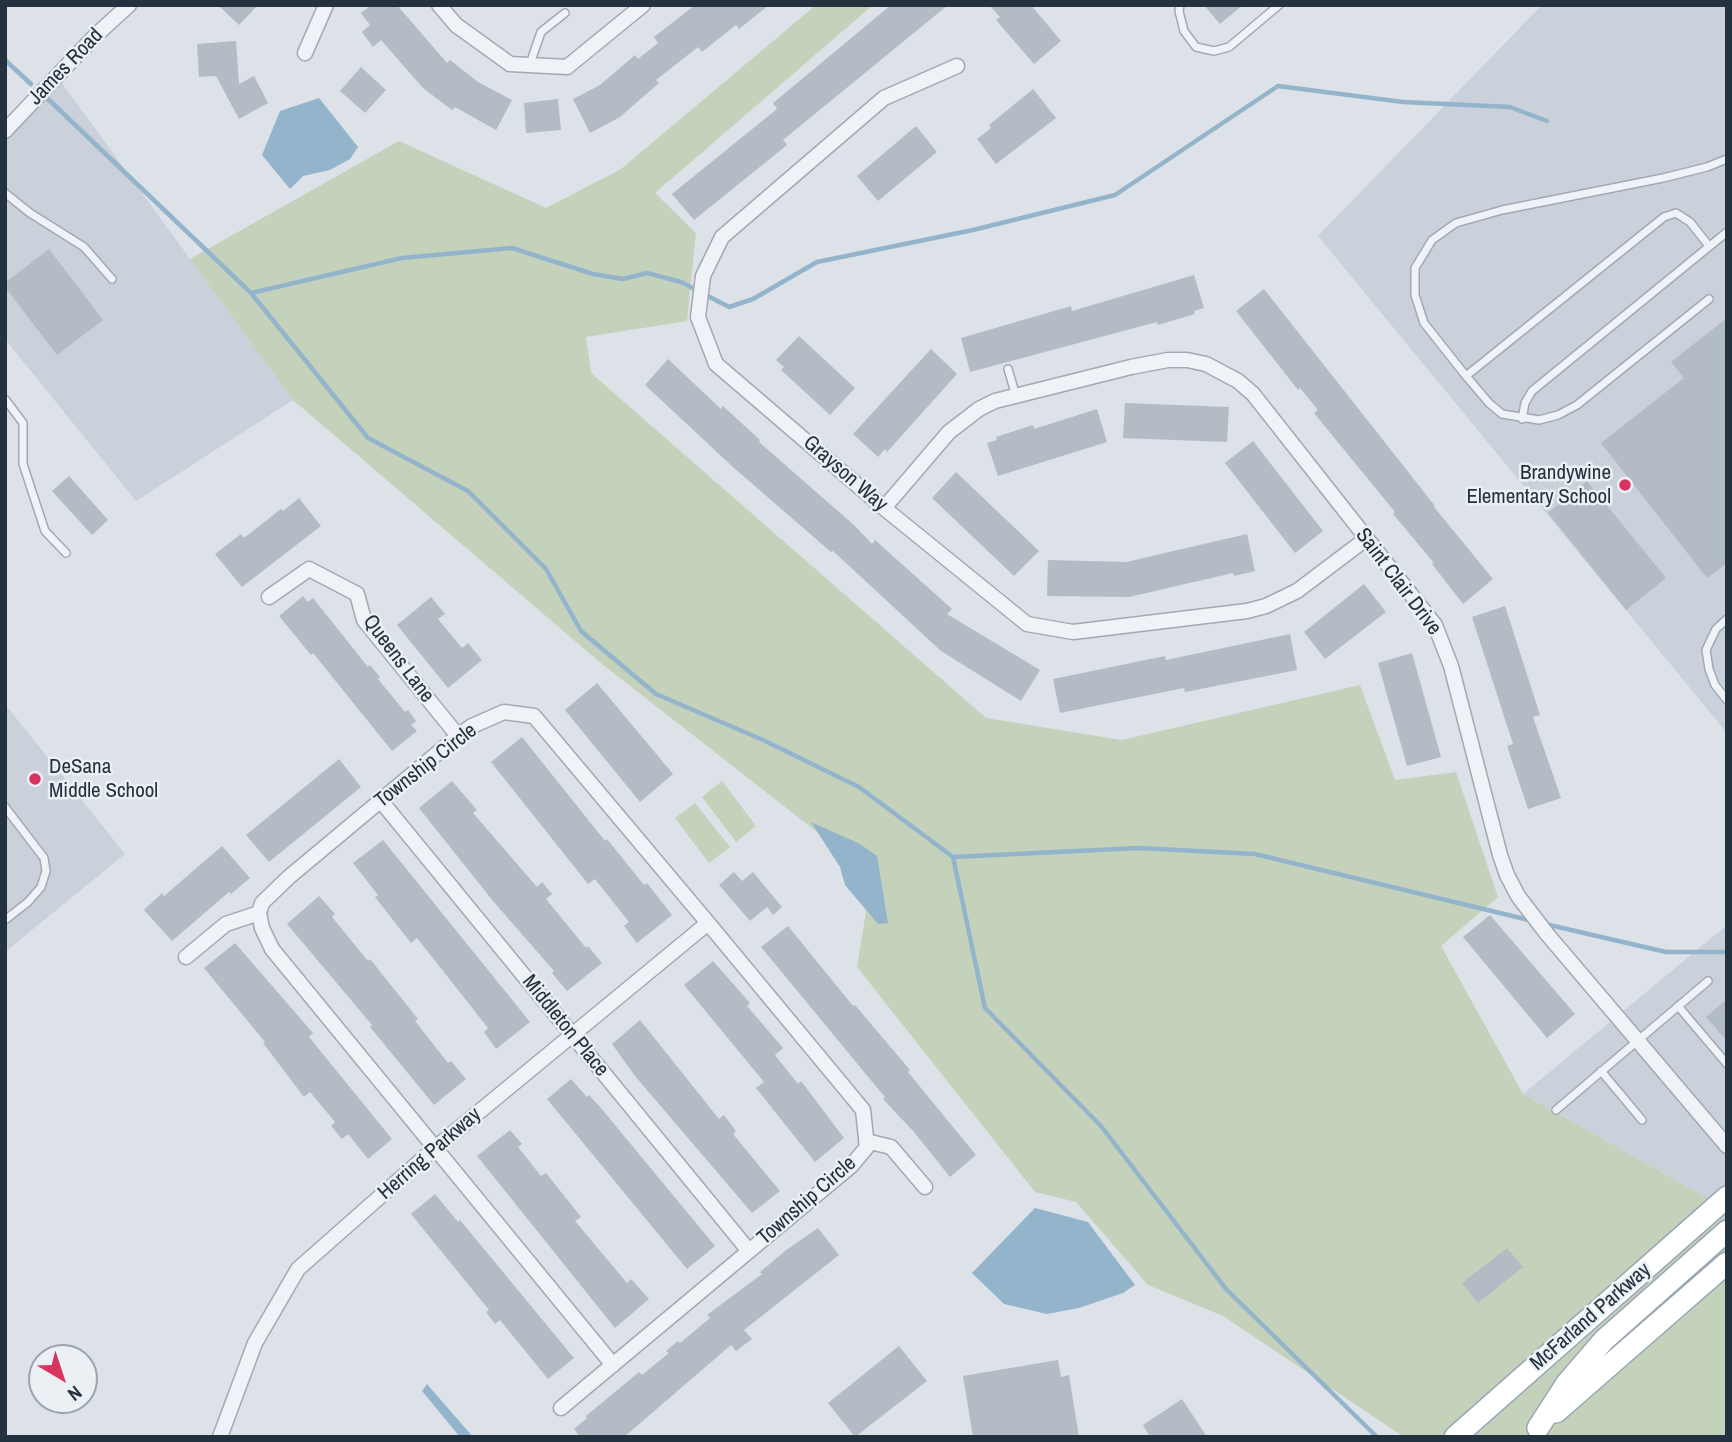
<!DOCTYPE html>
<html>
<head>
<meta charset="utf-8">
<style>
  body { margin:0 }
  #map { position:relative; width:1732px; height:1442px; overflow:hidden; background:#dce2e8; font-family:"Archivo Narrow",sans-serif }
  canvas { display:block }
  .frame { position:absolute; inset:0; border:7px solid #24313f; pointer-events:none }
  .north { position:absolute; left:28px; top:1344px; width:70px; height:70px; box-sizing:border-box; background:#ebf0f5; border:2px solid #9ba4ac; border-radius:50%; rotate:141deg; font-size:19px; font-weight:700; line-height:28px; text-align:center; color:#24313f }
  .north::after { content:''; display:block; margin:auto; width:24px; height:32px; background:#d9345f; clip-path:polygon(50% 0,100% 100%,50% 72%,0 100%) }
</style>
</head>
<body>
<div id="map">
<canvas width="1732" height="1442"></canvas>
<div class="frame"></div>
<div class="north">N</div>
</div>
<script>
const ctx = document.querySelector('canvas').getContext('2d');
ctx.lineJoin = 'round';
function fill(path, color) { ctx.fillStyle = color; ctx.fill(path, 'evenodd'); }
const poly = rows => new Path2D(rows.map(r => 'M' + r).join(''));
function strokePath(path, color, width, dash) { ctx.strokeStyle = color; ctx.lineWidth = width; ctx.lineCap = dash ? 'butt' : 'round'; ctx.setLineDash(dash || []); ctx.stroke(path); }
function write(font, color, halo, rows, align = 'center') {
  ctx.font = font + ' "Archivo Narrow",sans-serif'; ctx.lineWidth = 5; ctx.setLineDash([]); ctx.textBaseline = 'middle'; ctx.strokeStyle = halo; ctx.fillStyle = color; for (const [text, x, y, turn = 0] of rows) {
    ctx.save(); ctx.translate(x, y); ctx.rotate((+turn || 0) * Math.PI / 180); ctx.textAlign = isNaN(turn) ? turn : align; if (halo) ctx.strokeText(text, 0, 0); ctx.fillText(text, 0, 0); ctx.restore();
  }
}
fill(poly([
  [1542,5,1727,5,1727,733,1318,236],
  [56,75,293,400,136,501,5,339,5,121],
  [5,704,125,854,5,952],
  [1727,925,1727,1209,1523,1094]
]), '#cad1da');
fill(poly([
  [816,5,873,5,655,193,696,233,687,321,586,337,591,373,986,718,1122,740,1360,685,1395,780,1456,772,1498,897,1441,946,1523,1094,1727,1209,1727,1437,1404,1437,1223,1316,1148,1285,1076,1202,1035,1192,857,967,872,875,602,664,293,400,190,259,399,141,546,208,621,169],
  [722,781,756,826,736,842,702,797],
  [695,803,730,847,709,863,675,818]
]), '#c4d2bc');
fill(poly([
  [319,98,358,147,350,159,330,170,303,176,290,189,262,155,280,111],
  [811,822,860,844,877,856,888,923,878,924,845,885,840,867],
  [1035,1208,1088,1222,1135,1285,1123,1293,1079,1308,1047,1314,1004,1304,972,1273],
  [427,1384,473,1437,460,1437,422,1391]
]), '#93b4cb');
strokePath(poly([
  [5,60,31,84],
  [47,98,251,293,368,438,468,491,546,569,581,631,656,694,763,740,859,787,953,857,1139,848,1255,854,1533,921],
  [251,293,402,258,512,248,593,274,623,279,647,273,681,282,729,307,753,299,817,262,973,230,1115,195,1278,86,1403,102,1510,107,1547,121],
  [953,857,985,1008,1101,1126,1226,1289,1377,1437],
  [1545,924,1666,952,1727,952]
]), '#93b4cb', 4.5);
fill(poly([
  [218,5,258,5,239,25],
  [372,5,397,5,447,63,450,60,478,82,512,100,496,130,455,107,452,110,423,88,381,40,373,47,362,32,370,25,361,13],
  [695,5,769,5,739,29,736,25,702,52,698,47,656,80,659,83,620,117,590,133,573,99,600,85,635,55,638,59,658,43,654,37],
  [891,5,948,5,783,140,787,145,694,220,672,194,777,109,773,103],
  [989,5,1031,5,1061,41,1034,64,996,20,1000,17],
  [1204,5,1243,5,1220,24],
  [236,41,239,84,254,76,268,103,239,119,216,76,199,77,197,44],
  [361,67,386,90,365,113,340,91],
  [1033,89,1056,118,996,164,977,139,991,128,989,125],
  [558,99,561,130,526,133,524,103],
  [916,126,937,152,878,201,857,176],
  [49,249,103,320,57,355,5,287,5,283],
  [1194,275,1204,308,1194,311,1195,314,1158,325,1157,322,970,372,961,338,1071,306,1072,311],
  [1264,289,1435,506,1434,507,1493,579,1463,604,1432,564,1434,563,1393,514,1395,512,1314,413,1318,410,1300,388,1298,390,1236,311],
  [1727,318,1727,563,1707,578,1601,443,1684,378,1671,362],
  [799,336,855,388,830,415,781,370,784,367,776,360],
  [931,349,957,374,887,452,885,449,878,457,853,434],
  [668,359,721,409,723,406,760,440,759,442,855,526,872,544,875,540,952,609,947,614,1040,670,1021,701,941,651,833,551,831,552,734,468,645,385],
  [1125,403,1229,407,1227,442,1123,438],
  [1097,409,1107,442,998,476,987,443,997,440,996,437,1033,425,1034,429],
  [1253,441,1323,531,1295,553,1225,463],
  [956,472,1039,551,1014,576,932,498],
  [69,476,108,520,92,535,52,491],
  [1587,481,1666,578,1626,610,1548,513],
  [299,498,321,526,242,587,215,554,241,534,244,538,281,509,283,511],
  [1247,534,1255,571,1234,576,1233,573,1129,597,1047,596,1048,560,1126,562],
  [1364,584,1386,612,1325,659,1304,632],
  [303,596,308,602,313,598,368,667,370,665,380,677,378,679,405,712,408,710,416,721,411,725,417,731,392,751,313,653,311,655,279,616],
  [431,597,445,614,438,619,462,648,468,643,482,660,448,688,397,625],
  [1505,606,1540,715,1533,717,1561,798,1528,809,1507,746,1513,744,1472,617],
  [1290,634,1297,670,1185,692,1184,688,1060,713,1053,679,1165,656,1166,660],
  [1412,653,1441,757,1407,766,1378,663],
  [597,683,673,774,640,802,565,710],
  [522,737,605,841,607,839,644,885,647,883,672,915,637,943,624,926,629,922,595,879,588,884,491,762],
  [339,759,361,787,269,862,246,835],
  [452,781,477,810,473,813,537,887,542,882,552,894,546,899,586,948,588,946,602,963,567,991,552,973,554,971,493,901,419,808],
  [383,840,530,1022,496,1049,484,1032,488,1028,417,938,411,943,375,897,378,895,353,863],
  [222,846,250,878,231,894,229,892,172,941,144,910,162,893,164,896],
  [734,872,742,881,753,872,782,907,773,915,767,907,750,921,719,885],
  [319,896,335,914,332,917,368,961,370,959,418,1019,415,1021,448,1063,451,1061,466,1079,434,1105,370,1027,372,1025,287,924],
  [1490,915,1575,1014,1547,1038,1463,937],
  [788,926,853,1006,855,1005,910,1070,908,1072,976,1155,950,1177,914,1132,883,1099,885,1097,879,1090,761,947],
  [235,943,313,1033,309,1037,392,1139,368,1159,348,1134,342,1139,331,1126,335,1122,310,1092,304,1097,263,1043,265,1042,204,968],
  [713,961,750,1003,747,1006,783,1048,775,1055,798,1084,801,1081,844,1138,815,1162,756,1088,764,1082,684,985],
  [1727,999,1727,1041,1706,1017],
  [640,1020,719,1119,724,1115,736,1131,733,1134,780,1191,752,1213,635,1076,612,1044],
  [571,1079,587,1097,589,1095,601,1108,715,1246,687,1269,547,1099],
  [510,1130,522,1144,518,1147,541,1176,546,1173,581,1217,575,1221,627,1283,631,1279,649,1299,615,1328,477,1156],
  [435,1194,458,1222,460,1220,574,1358,548,1379,500,1320,495,1324,486,1312,489,1310,411,1214],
  [818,1228,839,1255,744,1330,752,1339,736,1351,731,1345,624,1437,580,1437,574,1429,587,1418,586,1416,639,1372,642,1375,669,1353,666,1351,678,1341,680,1343,710,1318,707,1315,762,1274,760,1272,785,1251],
  [1507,1248,1523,1267,1478,1303,1462,1283],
  [899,1346,927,1381,855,1437,828,1403],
  [1058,1360,1061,1377,1069,1375,1079,1437,973,1437,963,1376],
  [1182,1399,1207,1437,1150,1437,1143,1425]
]), '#b3bbc5');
const service = poly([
  [1180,5,1179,11,1184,31,1196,47,1214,51,1229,47,1279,5],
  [530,64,541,32,565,13],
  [5,193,30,213,84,247,112,279],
  [1709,246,1690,222,1676,213,1664,217,1466,376,1424,323,1415,295,1415,268,1432,240,1456,223,1502,210,1663,178,1707,167,1727,159],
  [1008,369,1016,396],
  [1466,376,1489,403,1502,414,1539,420,1558,415,1577,405,1709,299],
  [5,399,23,423,23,464,45,531,66,553],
  [1522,419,1525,403,1532,391,1727,232],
  [1727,619,1716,629,1706,650,1709,669,1715,685,1727,700],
  [5,807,44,858,46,871,41,887,28,902,5,920],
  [1678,1006,1727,1064],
  [1601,1071,1642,1120],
  [1556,1110,1708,981]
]);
const minor = poly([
  [439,5,456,25,510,64,567,67,643,5],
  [305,53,326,5],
  [957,66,884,98,722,237,703,276,698,317,716,364,884,508,1027,624,1073,632,1247,611,1266,606,1297,591,1366,539],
  [5,131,95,36,129,5],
  [884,508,949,432,979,409,995,401,1131,367,1168,360,1187,360,1206,364,1238,381,1253,394,1435,625,1451,666,1500,855,1507,875,1518,896,1547,934,1727,1146],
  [269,597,309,569,357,594,364,620,458,736],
  [381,801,749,1251],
  [186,957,226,924,259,913],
  [866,1141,891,1147,925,1187],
  [561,1408,851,1166,867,1147,863,1110,708,923,534,716,504,712,472,726,458,736,289,877,262,903,259,913,262,928,272,949,613,1365],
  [220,1437,255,1343,298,1269,434,1149,708,923]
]);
const primary = poly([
  [1556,1412,1727,1263],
  [1538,1428,1567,1383,1604,1340,1727,1231],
  [1455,1437,1727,1197]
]);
strokePath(service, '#a1a9b2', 10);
strokePath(minor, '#a1a9b2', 17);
strokePath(primary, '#9aa7b4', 24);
strokePath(service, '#eff2f6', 7);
strokePath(minor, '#eff2f6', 14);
strokePath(primary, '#fff', 21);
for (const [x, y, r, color] of [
  [1625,485,7,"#d9345f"],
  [35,779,7,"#d9345f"]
]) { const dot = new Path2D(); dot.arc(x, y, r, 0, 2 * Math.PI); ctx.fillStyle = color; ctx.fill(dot); strokePath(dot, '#ebf0f5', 2.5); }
write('21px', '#24313f', '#ebf0f5', [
  ["James Road",66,67,-46],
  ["Grayson Way",845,474,41],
  ["Saint Clair Drive",1398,582,53],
  ["Queens Lane",398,659,53],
  ["Township Circle",426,766,-38],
  ["Middleton Place",565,1026,51],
  ["Herring Parkway",430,1154,-41],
  ["Township Circle",807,1201,-41],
  ["McFarland Parkway",1591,1317,-41]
]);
write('21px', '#24313f', '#ebf0f5', [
  ["Brandywine",1611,473],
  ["Elementary School",1611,497],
  ["DeSana",49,767,"left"],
  ["Middle School",49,791,"left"]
], 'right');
</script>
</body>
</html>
